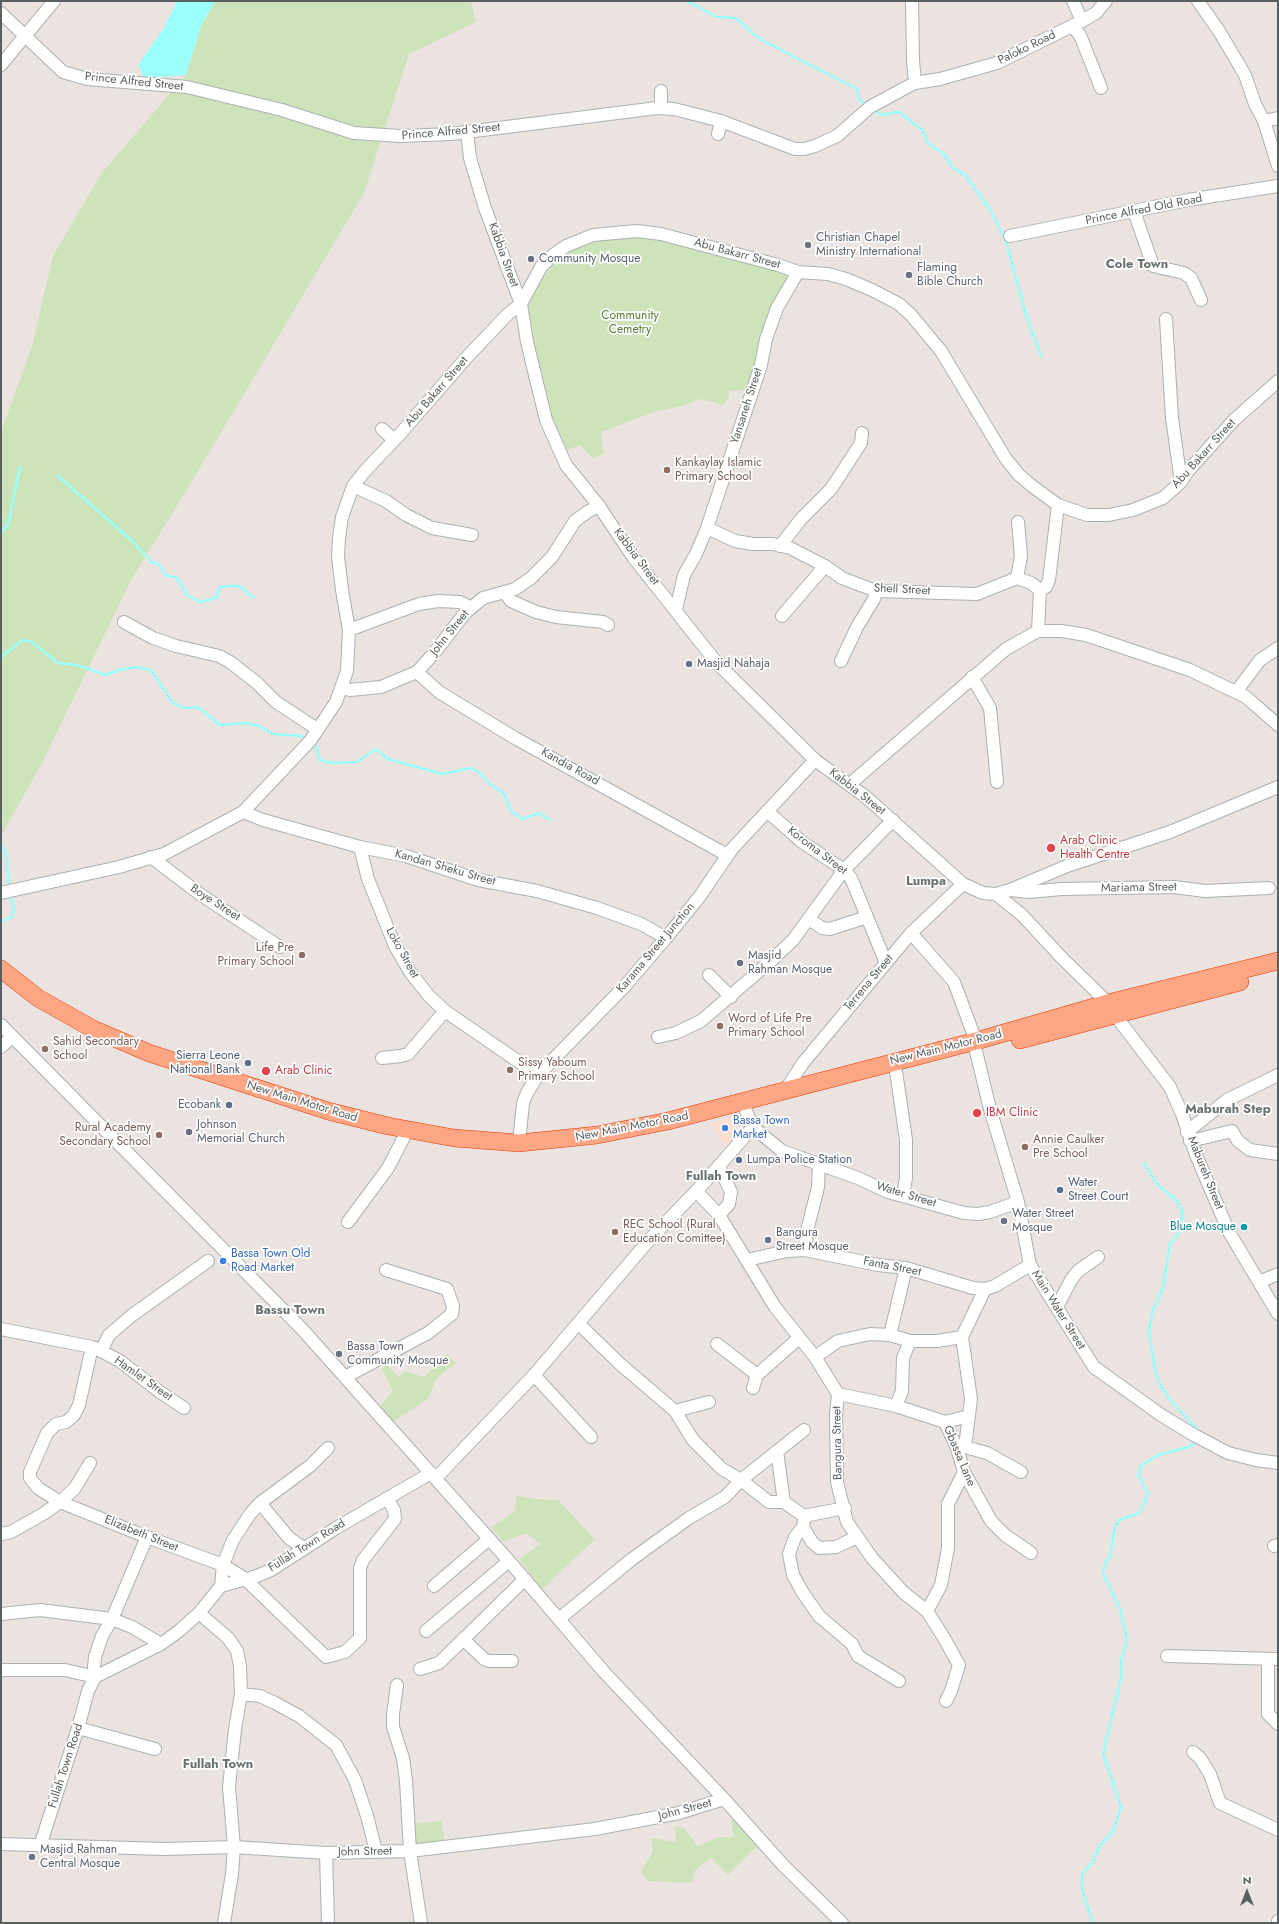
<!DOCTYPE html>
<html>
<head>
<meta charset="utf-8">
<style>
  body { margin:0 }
  #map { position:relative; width:1279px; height:1924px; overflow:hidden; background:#ebe3df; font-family:Jost,sans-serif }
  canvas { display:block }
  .frame { position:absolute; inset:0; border:2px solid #585f60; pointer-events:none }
  .north { position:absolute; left:1227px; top:1872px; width:40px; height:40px; -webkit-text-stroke:3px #fff; paint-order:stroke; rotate:0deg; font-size:11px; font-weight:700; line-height:16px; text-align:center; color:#585f60 }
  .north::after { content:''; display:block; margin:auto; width:14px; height:18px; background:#585f60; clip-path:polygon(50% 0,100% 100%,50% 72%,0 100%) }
</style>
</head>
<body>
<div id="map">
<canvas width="1279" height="1924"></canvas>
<div class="frame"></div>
<div class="north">N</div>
</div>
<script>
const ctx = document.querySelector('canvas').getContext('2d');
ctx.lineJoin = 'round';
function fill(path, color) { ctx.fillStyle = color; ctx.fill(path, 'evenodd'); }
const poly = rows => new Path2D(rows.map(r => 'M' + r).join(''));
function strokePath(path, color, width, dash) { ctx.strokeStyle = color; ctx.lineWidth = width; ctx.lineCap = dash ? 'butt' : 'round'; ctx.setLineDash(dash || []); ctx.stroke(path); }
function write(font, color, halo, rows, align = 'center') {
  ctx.font = font + ' Jost,sans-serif'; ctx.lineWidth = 3.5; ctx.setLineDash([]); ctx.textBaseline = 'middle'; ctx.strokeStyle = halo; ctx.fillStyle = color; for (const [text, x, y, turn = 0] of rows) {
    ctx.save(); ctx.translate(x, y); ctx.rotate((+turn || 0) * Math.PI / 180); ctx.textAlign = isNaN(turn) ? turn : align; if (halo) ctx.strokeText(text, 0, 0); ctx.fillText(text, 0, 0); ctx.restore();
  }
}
fill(poly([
  [730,1118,740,1133,728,1146,722,1141,711,1123]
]), '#fddfd1');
fill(poly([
  [215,1,471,1,476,22,409,54,364,193,183,496,131,580,43,761,1,836,1,432,32,346,53,256,101,174,186,75,201,26],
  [633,229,794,267,773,315,761,334,758,367,749,398,743,390,729,391,729,396,723,406,714,402,700,399,682,406,654,412,601,432,604,454,592,458,580,445,565,451,555,429,523,301,534,285,570,249,606,232],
  [447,1354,456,1363,436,1379,428,1399,391,1423,379,1408,393,1391,382,1369,387,1365,398,1377,405,1371,424,1377],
  [516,1495,535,1499,558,1500,595,1539,542,1589,519,1559,541,1544,526,1533,504,1542,491,1527,515,1511],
  [731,1820,736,1821,758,1845,728,1875,711,1858,695,1870,692,1883,648,1881,641,1871,653,1852,651,1838,676,1842,675,1826,685,1829,697,1846,720,1837,734,1837],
  [442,1821,445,1845,416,1847,413,1824]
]), '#cde4ba');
fill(poly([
  [177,1,215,1,201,26,186,75,144,78,138,65,164,28]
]), '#9bfffc');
strokePath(poly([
  [687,1,716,17,736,18,758,38,857,89,859,99,866,105],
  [874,109,881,115,899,112,923,131,928,143,945,155,952,167,965,175,991,211,1006,241,1026,315,1041,356],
  [58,476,130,539,152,562,159,564,165,575,177,578,187,595,200,602,216,598,220,587,228,586,239,586,254,598],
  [1,532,8,525,20,467],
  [1,657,23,640,32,642,58,663,77,665,106,675,119,670,137,667,151,670,172,702,183,708,198,707,220,725,244,723,259,726,273,734,302,736,307,739],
  [315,742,320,760,332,763,357,762,376,749,388,759,442,774,471,768,479,772,489,783,504,794,511,811,523,819,539,813,550,820],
  [1,842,7,859,9,886],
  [1,922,11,917,14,909,9,894],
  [1144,1163,1157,1184,1177,1201,1182,1211,1181,1230,1170,1244,1163,1288,1153,1310,1149,1330,1155,1371,1161,1386,1172,1402,1196,1428,1197,1433],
  [1093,1923,1082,1889,1082,1874,1092,1863,1101,1844,1113,1832,1121,1807,1103,1754,1121,1678,1121,1661,1127,1641,1120,1609,1103,1573,1105,1564,1111,1554,1114,1530,1119,1520,1139,1513,1144,1504,1148,1493,1138,1475,1142,1465,1158,1455,1192,1446,1197,1440]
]), '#9bfffc', 2.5);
const minor = poly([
  [912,1,913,60,915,83],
  [1073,1,1082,21],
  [1198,1,1219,31,1245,75,1255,104,1264,121,1278,166],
  [1,13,63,72,87,79,187,87,282,110,354,133,400,136,451,134,657,108,674,109,721,121,795,149,804,149,815,146,837,136,870,107,905,88,915,83,940,79,997,63,1082,21,1096,13,1106,1],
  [1072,26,1080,35,1101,88],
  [1,65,54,1],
  [661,91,661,108],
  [1264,121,1278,118],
  [467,132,470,158,485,208,521,304,527,342,546,420,566,465,599,506,633,557,716,662,815,760,866,797,963,884,983,893,996,894,1010,890,1067,866,1170,832,1278,787],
  [718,134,721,121],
  [1134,211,1153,266,1184,273,1191,278,1201,300],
  [1010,236,1188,200,1278,186],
  [1166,319,1172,418,1181,482],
  [382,429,394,440],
  [353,486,386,501,406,515,432,528,472,535],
  [707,528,735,541,753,544,773,544,790,548,825,566,842,578,876,591,977,594,1017,578,1031,583,1040,590,1038,631],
  [780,546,801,519,831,489,861,443,862,433],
  [1017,578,1021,556,1018,522],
  [1040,590,1046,587,1049,580,1058,505],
  [505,593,511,601,536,612,556,617,603,622,608,625],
  [676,610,684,575,696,554,707,528,761,365,766,339,777,308,798,272],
  [782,616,825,566],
  [124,622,153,638,176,646,219,656,230,662,257,683,276,702,317,729],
  [349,630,419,604,438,601,460,602,470,607],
  [841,661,857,627,874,599,876,591],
  [417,672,439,692,515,738,727,855],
  [972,677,990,708,997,782],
  [342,688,350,690,381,687,417,672,435,652,465,613,483,598,515,589,531,578,552,557,575,521,587,512,599,506],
  [1236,692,1260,660,1278,648],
  [850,784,1006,649,1038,631,1061,631,1086,635,1190,670,1246,697,1278,725],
  [767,811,802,842,844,870,851,878,886,963],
  [243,812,263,820,360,847,406,856,478,880,537,891,597,908,641,924,666,938],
  [360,847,368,879,395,946,410,972,429,996,445,1011,538,1075],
  [151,857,201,895,280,947],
  [1011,890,1029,892,1061,889,1174,887,1205,891,1269,888],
  [1,893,119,867,164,854,243,812,310,741,336,702,347,671,349,630,342,590,338,557,339,538,342,517,353,486,364,472,400,434,468,356,508,314,521,304,541,267,553,255,566,246,593,235,637,231,661,234,778,265,798,272,828,274,846,279,872,290,899,304,911,315,941,351,1006,459,1019,475,1032,486,1058,505,1087,515,1109,515,1133,510,1163,498,1181,482,1188,471,1234,420,1278,381],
  [996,894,1022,915,1061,957,1108,1003],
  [809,919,822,928,830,929,867,917],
  [911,933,954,982,976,1041],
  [709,975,731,997],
  [1115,1015,1170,1087,1182,1114,1196,1155,1229,1232,1278,1314],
  [1,1025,302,1329,509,1561,604,1672,724,1799,783,1865,842,1923],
  [658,1037,676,1033,701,1021,772,960,793,940,844,870,893,820],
  [1,1047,12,1037],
  [976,1051,990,1109,1018,1202,1030,1265,1094,1367,1161,1415,1194,1435,1228,1453,1256,1460,1278,1463],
  [382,1058,401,1056,408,1054,445,1011],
  [896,1071,906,1140,906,1178,903,1196],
  [785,1091,803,1063,911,933,963,884],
  [746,1111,753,1127,782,1151,858,1178,888,1192,964,1213,978,1214,990,1212,1018,1202],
  [1187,1132,1227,1100,1278,1075],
  [1190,1141,1232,1131,1238,1141,1250,1150,1278,1154],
  [519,1143,523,1103,527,1093,538,1075,624,987,666,938,700,896,732,849,815,760],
  [719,1166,731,1192,729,1204,719,1215],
  [696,1191,719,1215,775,1307,815,1357,838,1394,836,1415,837,1482,847,1522,872,1558,904,1593,927,1611],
  [348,1222,388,1168,404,1137],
  [805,1250,806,1235,818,1187,819,1164],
  [747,1260,787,1251,805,1250,878,1265,906,1268,973,1288,985,1289,995,1286,1030,1265],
  [1259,1282,1278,1274],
  [1057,1307,1071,1280,1078,1271,1098,1257],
  [579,1324,620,1364,675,1411,693,1440,722,1469,741,1480,769,1502,784,1502,804,1516,845,1508],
  [1,1329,92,1347,101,1351,109,1335,131,1316,208,1261],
  [890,1335,906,1268],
  [717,1344,757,1375,753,1388],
  [92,1347,79,1405,74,1415,66,1422,56,1424,47,1433,30,1472,30,1478,38,1488,60,1502,147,1537,223,1565,244,1578,326,1657,345,1652,360,1638,360,1568,363,1560,395,1519,394,1510,387,1498],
  [101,1351,120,1361,160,1392,184,1408],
  [815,1357,838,1341,870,1334,890,1335,910,1341,937,1341,962,1337],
  [534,1375,591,1437],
  [757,1375,799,1338],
  [345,1377,428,1333,452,1314,453,1306,447,1289,386,1270],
  [838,1394,896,1406,945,1422,957,1448,964,1472,991,1521,1005,1535,1031,1553],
  [896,1406,902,1391,903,1358,910,1341],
  [675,1411,709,1402],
  [945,1422,969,1416],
  [965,1447,971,1399,962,1337,985,1289],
  [957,1448,965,1447,987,1453,1021,1472],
  [777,1451,784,1502],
  [436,1478,534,1375,650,1239,703,1184,753,1127],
  [260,1503,289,1538,303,1548],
  [804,1520,803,1527,812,1542,819,1548,836,1547,857,1537],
  [803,1527,795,1537,789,1554,793,1575,803,1593,819,1616,852,1644,858,1656,899,1681],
  [1,1534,11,1532,43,1514,60,1502,75,1488,90,1463],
  [1274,1546,1278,1545],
  [221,1586,223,1565,233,1540,250,1514,260,1503,310,1466,328,1448],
  [434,1586,489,1539],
  [199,1613,228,1638,237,1651,240,1666,241,1694,235,1729,229,1787,234,1847,232,1874,224,1923],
  [1,1614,40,1610,112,1619,132,1627,161,1644],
  [559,1619,632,1559,689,1518,725,1497,741,1480,804,1430],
  [426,1631,509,1561],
  [463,1639,484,1659,489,1661,512,1661],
  [1167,1656,1278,1659],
  [1268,1659,1268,1714,1278,1724],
  [420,1669,439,1663,525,1579],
  [1,1670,65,1670,95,1677,94,1667,95,1657,102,1636,112,1619,147,1537],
  [397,1685,393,1714,393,1727,403,1758,406,1781,410,1851,421,1923],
  [241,1694,260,1696,275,1703,299,1716,336,1745,355,1780,367,1816,376,1851],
  [946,1701,951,1691,959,1665,944,1638,927,1611,941,1585,948,1548,948,1504,964,1472],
  [78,1728,155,1749],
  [1193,1752,1200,1758,1210,1774,1220,1803,1278,1830],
  [1,1844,165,1849,234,1847,326,1853,410,1851,595,1829,679,1813,724,1799],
  [40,1846,78,1728,88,1691,95,1677,161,1644,179,1631,199,1613,221,1586,257,1576,271,1570,336,1528,431,1473],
  [326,1853,328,1923],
  [1278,1923,1278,1921]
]);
const highway = poly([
  [1,969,38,998,93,1029,149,1053,328,1111,388,1126,454,1138,519,1143,597,1135,668,1121,976,1041,1108,1003,1278,961],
  [1020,1040,1240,982]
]);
strokePath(minor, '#abb1b2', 14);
strokePath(highway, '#e93401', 18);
strokePath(minor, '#fff', 12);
strokePath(highway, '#fca684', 17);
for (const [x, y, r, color] of [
  [808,245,4,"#6b7280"],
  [531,259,4,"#6b7280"],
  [909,275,4,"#6b7280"],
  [667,470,4,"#8d6e63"],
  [689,664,4,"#6b7280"],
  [1051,848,5,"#e0444e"],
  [302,955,4,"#8d6e63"],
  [740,963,4,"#6b7280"],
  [720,1026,4,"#8d6e63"],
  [45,1049,4,"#8d6e63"],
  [248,1063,4,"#5c6f8a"],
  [510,1070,4,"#8d6e63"],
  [266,1071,5,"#e0444e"],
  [229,1105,4,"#5c6f8a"],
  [977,1113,5,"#e0444e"],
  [725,1128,4,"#3f7fe0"],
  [189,1132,4,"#6b7280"],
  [159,1135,4,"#8d6e63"],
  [1025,1147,4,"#8d6e63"],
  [739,1160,4,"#5c6f8a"],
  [1060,1190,4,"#5c6f8a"],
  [1004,1221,4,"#6b7280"],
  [1244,1227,4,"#0f9aa8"],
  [615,1232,4,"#8d6e63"],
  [768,1240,4,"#6b7280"],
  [223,1261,4,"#3f7fe0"],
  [339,1354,4,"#6b7280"],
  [32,1857,4,"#6b7280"]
]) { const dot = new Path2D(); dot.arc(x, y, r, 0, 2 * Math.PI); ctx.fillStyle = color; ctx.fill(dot); strokePath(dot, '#fff', 1.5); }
write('12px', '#585f60', '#fff', [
  ["Paloko Road",1027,48,-26],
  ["Prince Alfred Street",134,82,6],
  ["Prince Alfred Street",451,132,-5],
  ["Prince Alfred Old Road",1144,210,-11],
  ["Abu Bakarr Street",737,254,15],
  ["Kabbia Street",503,255,70],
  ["Abu Bakarr Street",437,392,-49],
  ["Yansaneh Street",747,406,-72],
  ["Abu Bakarr Street",1204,454,-48],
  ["Kabbia Street",636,557,53],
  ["Shell Street",902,590,3],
  ["John Street",450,633,-51],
  ["Kandia Road",570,767,29],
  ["Kabbia Street",857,792,38],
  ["Koroma Street",817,851,37],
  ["Kandan Sheku Street",445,868,16],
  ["Mariama Street",1139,888,-1],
  ["Boye Street",215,903,33],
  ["Karama Street Junction",656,948,-50],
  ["Loko Street",402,953,61],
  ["Terrena Street",869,983,-50],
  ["New Main Motor Road",946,1048,-14],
  ["New Main Motor Road",302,1102,17],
  ["New Main Motor Road",632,1127,-11],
  ["Mabureh Street",1205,1173,68],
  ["Water Street",906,1195,17],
  ["Fanta Street",892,1267,11],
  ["Main Water Street",1058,1310,58],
  ["Hamlet Street",143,1379,35],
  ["Bangura Street",838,1443,-91],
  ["Gbassa Lane",959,1456,67],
  ["Elizabeth Street",141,1534,22],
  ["Fullah Town Road",307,1546,-32],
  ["Fullah Town Road",66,1766,-72],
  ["John Street",685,1810,-15],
  ["John Street",365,1852,-1]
]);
write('12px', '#5b616d', '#fff', [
  ["Christian Chapel",816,238],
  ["Ministry International",816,252],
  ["Community Mosque",539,259],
  ["Flaming",917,268],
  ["Bible Church",917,282],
  ["Masjid Nahaja",697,664],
  ["Masjid",748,956],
  ["Rahman Mosque",748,970],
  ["Johnson",197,1125],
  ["Memorial Church",197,1139],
  ["Water Street",1012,1214],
  ["Mosque",1012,1228],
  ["Bangura",776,1233],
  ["Street Mosque",776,1247],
  ["Bassa Town",347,1347],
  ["Community Mosque",347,1361],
  ["Masjid Rahman",40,1850],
  ["Central Mosque",40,1864]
], 'left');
write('12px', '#527d32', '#fff', [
  ["Community",630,316],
  ["Cemetry",630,330]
]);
write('12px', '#785e54', '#fff', [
  ["Kankaylay Islamic",675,463],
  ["Primary School",675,477],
  ["Life Pre",294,948,"right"],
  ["Primary School",294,962,"right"],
  ["Word of Life Pre",728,1019],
  ["Primary School",728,1033],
  ["Sahid Secondary",53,1042],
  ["School",53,1056],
  ["Sissy Yaboum",518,1063],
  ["Primary School",518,1077],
  ["Rural Academy",151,1128,"right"],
  ["Secondary School",151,1142,"right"],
  ["Annie Caulker",1033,1140],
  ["Pre School",1033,1154],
  ["REC School (Rural",623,1225],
  ["Education Comittee)",623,1239]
], 'left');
write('12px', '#be3a42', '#fff', [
  ["Arab Clinic",1060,841],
  ["Health Centre",1060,855],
  ["Arab Clinic",275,1071],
  ["IBM Clinic",986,1113]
], 'left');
write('12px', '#4e5e75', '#fff', [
  ["Sierra Leone",240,1056],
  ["National Bank",240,1070],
  ["Ecobank",221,1105],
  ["Lumpa Police Station",747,1160,"left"],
  ["Water",1068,1183,"left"],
  ["Street Court",1068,1197,"left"]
], 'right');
write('12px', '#366cbe', '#fff', [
  ["Bassa Town",733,1121],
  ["Market",733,1135],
  ["Bassa Town Old",231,1254],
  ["Road Market",231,1268]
], 'left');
write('12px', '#0d838f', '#fff', [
  ["Blue Mosque",1236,1227]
], 'right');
write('bold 13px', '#697272', '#fff', [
  ["Cole Town",1137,265],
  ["Lumpa",926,882],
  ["Maburah Step",1228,1110],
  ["Fullah Town",721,1177],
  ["Bassu Town",290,1311],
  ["Fullah Town",218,1765]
]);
</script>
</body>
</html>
